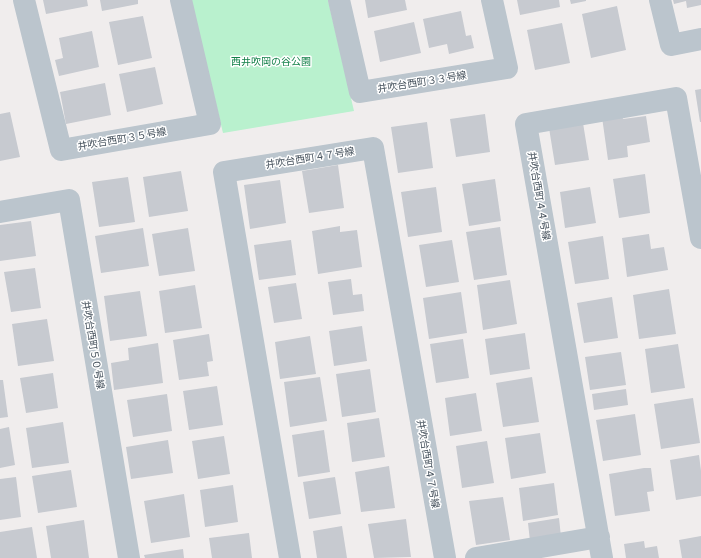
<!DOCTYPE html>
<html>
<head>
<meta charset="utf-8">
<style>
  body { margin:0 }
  canvas { display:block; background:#f0eded }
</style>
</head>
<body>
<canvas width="701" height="558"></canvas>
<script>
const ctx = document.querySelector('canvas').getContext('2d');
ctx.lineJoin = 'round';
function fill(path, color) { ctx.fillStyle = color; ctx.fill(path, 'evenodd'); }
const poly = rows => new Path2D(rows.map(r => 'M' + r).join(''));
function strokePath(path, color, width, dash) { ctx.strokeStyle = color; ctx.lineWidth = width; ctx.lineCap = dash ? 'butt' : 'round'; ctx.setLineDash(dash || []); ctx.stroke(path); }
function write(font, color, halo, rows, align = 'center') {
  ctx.font = font + ' Commissioner,"Noto Sans JP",sans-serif'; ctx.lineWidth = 3; ctx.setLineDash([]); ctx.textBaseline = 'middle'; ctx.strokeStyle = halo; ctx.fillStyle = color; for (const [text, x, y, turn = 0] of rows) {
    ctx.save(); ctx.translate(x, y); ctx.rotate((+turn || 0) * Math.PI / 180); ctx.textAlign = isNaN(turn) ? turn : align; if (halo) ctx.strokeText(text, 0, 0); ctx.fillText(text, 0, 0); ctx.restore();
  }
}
fill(poly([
  [191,0,328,0,354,111,223,133]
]), '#b9f1ce');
fill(poly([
  [43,0,87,0,88,6,46,14],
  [100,0,138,0,138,4,102,11],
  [365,0,405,0,407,10,368,18],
  [517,0,559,0,560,7,520,15],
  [570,0,586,0,586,1,571,4],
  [673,0,701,0,701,5,687,8,686,1,674,4],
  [617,6,626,50,591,58,582,14],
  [461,11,466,36,471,35,474,48,449,54,447,44,429,48,423,19],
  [143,16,152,58,118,65,109,22],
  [414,22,421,53,380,62,374,31],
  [562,23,570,63,535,70,527,30],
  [92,31,99,67,59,76,55,60,63,58,59,38],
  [155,67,163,104,127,112,119,74],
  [105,83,111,115,66,124,60,92],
  [701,89,701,122,700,122,695,90],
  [10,112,20,157,0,161,0,114],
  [485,114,490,152,456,157,450,119],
  [622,114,623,119,646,116,650,142,627,146,628,157,608,160,602,117],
  [427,122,433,168,398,173,391,127],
  [583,123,589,160,555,165,549,128],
  [338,165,344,208,309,213,302,171],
  [181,171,188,211,149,217,143,177],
  [645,174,650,213,619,218,613,179],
  [128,177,135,222,99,227,92,182],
  [495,179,501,221,469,226,462,184],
  [280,180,286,223,250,229,244,185],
  [436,187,442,232,408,237,401,192],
  [590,187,596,223,565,228,560,192],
  [31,221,36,256,0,261,0,225],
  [340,226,340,232,357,230,362,267,318,274,312,231],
  [500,227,507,275,474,280,466,232],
  [143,228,149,266,101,273,95,236],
  [188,228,195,271,159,276,152,234],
  [649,234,651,249,664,247,668,270,627,277,622,238],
  [603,236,609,279,575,284,568,242],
  [291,240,296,275,259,280,254,245],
  [452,240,459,282,426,287,419,245],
  [35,268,41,308,11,312,4,272],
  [351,279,353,295,362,294,364,311,333,315,328,282],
  [510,280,517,324,483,330,477,285],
  [296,283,302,319,274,323,268,287],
  [195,285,202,328,165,333,159,291],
  [669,289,676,334,639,339,633,295],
  [140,291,147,336,110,341,104,296],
  [461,292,467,333,429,339,423,298],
  [612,297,618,338,584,343,577,303],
  [47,319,54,361,18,366,12,324],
  [362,326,367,361,334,366,329,331],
  [525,333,530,369,490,375,485,339],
  [209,334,213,361,207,362,209,376,179,380,173,340],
  [310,336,316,374,280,379,275,342],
  [463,339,469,378,436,383,430,344],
  [158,343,163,383,114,390,111,363,129,360,128,348],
  [678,344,685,388,651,393,645,349],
  [621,352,626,385,590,390,585,357],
  [370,369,376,412,342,417,336,374],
  [53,373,58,408,26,413,20,378],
  [320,377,327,421,290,427,284,382],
  [532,377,539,422,503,427,496,383],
  [0,380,3,380,8,417,0,418],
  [217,386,223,425,189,430,183,391],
  [626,389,628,405,594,410,592,394],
  [476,393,482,431,450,436,445,398],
  [167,394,172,431,133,437,127,400],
  [693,398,700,443,661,449,654,404],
  [635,414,641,455,603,461,596,420],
  [379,418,385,457,352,462,347,423],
  [63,422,69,463,32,468,26,428],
  [9,427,15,465,0,468,0,429],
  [324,430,330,472,298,477,292,435],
  [540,433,546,473,511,479,505,438],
  [224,436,230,474,198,479,192,441],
  [168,440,173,473,131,479,126,447],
  [487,441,494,483,462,488,456,446],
  [699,455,701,471,701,496,676,500,670,460],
  [389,466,395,508,361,512,355,472],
  [644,468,651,468,654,491,647,492,650,511,615,516,609,474],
  [71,470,77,507,38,513,32,476],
  [16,477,21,517,0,520,0,479],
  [335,477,341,514,309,519,303,482],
  [554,483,558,515,523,521,519,488],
  [233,485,238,522,205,527,200,490],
  [184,494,190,537,151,543,144,501],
  [503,497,510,540,476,545,469,501],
  [559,518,561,537,530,541,528,523],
  [406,519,411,557,374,558,368,524],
  [84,520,89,558,51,558,46,526],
  [342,526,347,558,317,558,313,531],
  [32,527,37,558,0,558,0,532],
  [249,533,252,558,212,558,209,538],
  [701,536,701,558,682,558,679,540],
  [644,541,645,548,657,546,659,558,626,558,624,544],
  [183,549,184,558,145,558,144,555]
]), '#c7cad0');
strokePath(poly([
  [24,0,61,150,210,124,181,0],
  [339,0,360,92,507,68,492,0],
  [660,0,671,45,701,39],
  [0,212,69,200,129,558],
  [290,558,224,172,373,148,445,558],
  [476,558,599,537],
  [602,558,526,124,676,98,701,238]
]), '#bbc5cd', 22);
write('10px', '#128048', '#fff', [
  ["西井吹岡の谷公園",271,62]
]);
write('10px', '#45515c', '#fff', [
  ["井吹台西町３３号線",422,82,-9],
  ["井吹台西町３５号線",122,139,-10],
  ["井吹台西町４７号線",310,158,-9],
  ["井吹台西町４４号線",539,196,80],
  ["井吹台西町５０号線",93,345,80],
  ["井吹台西町４７号線",428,464,80]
]);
</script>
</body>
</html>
